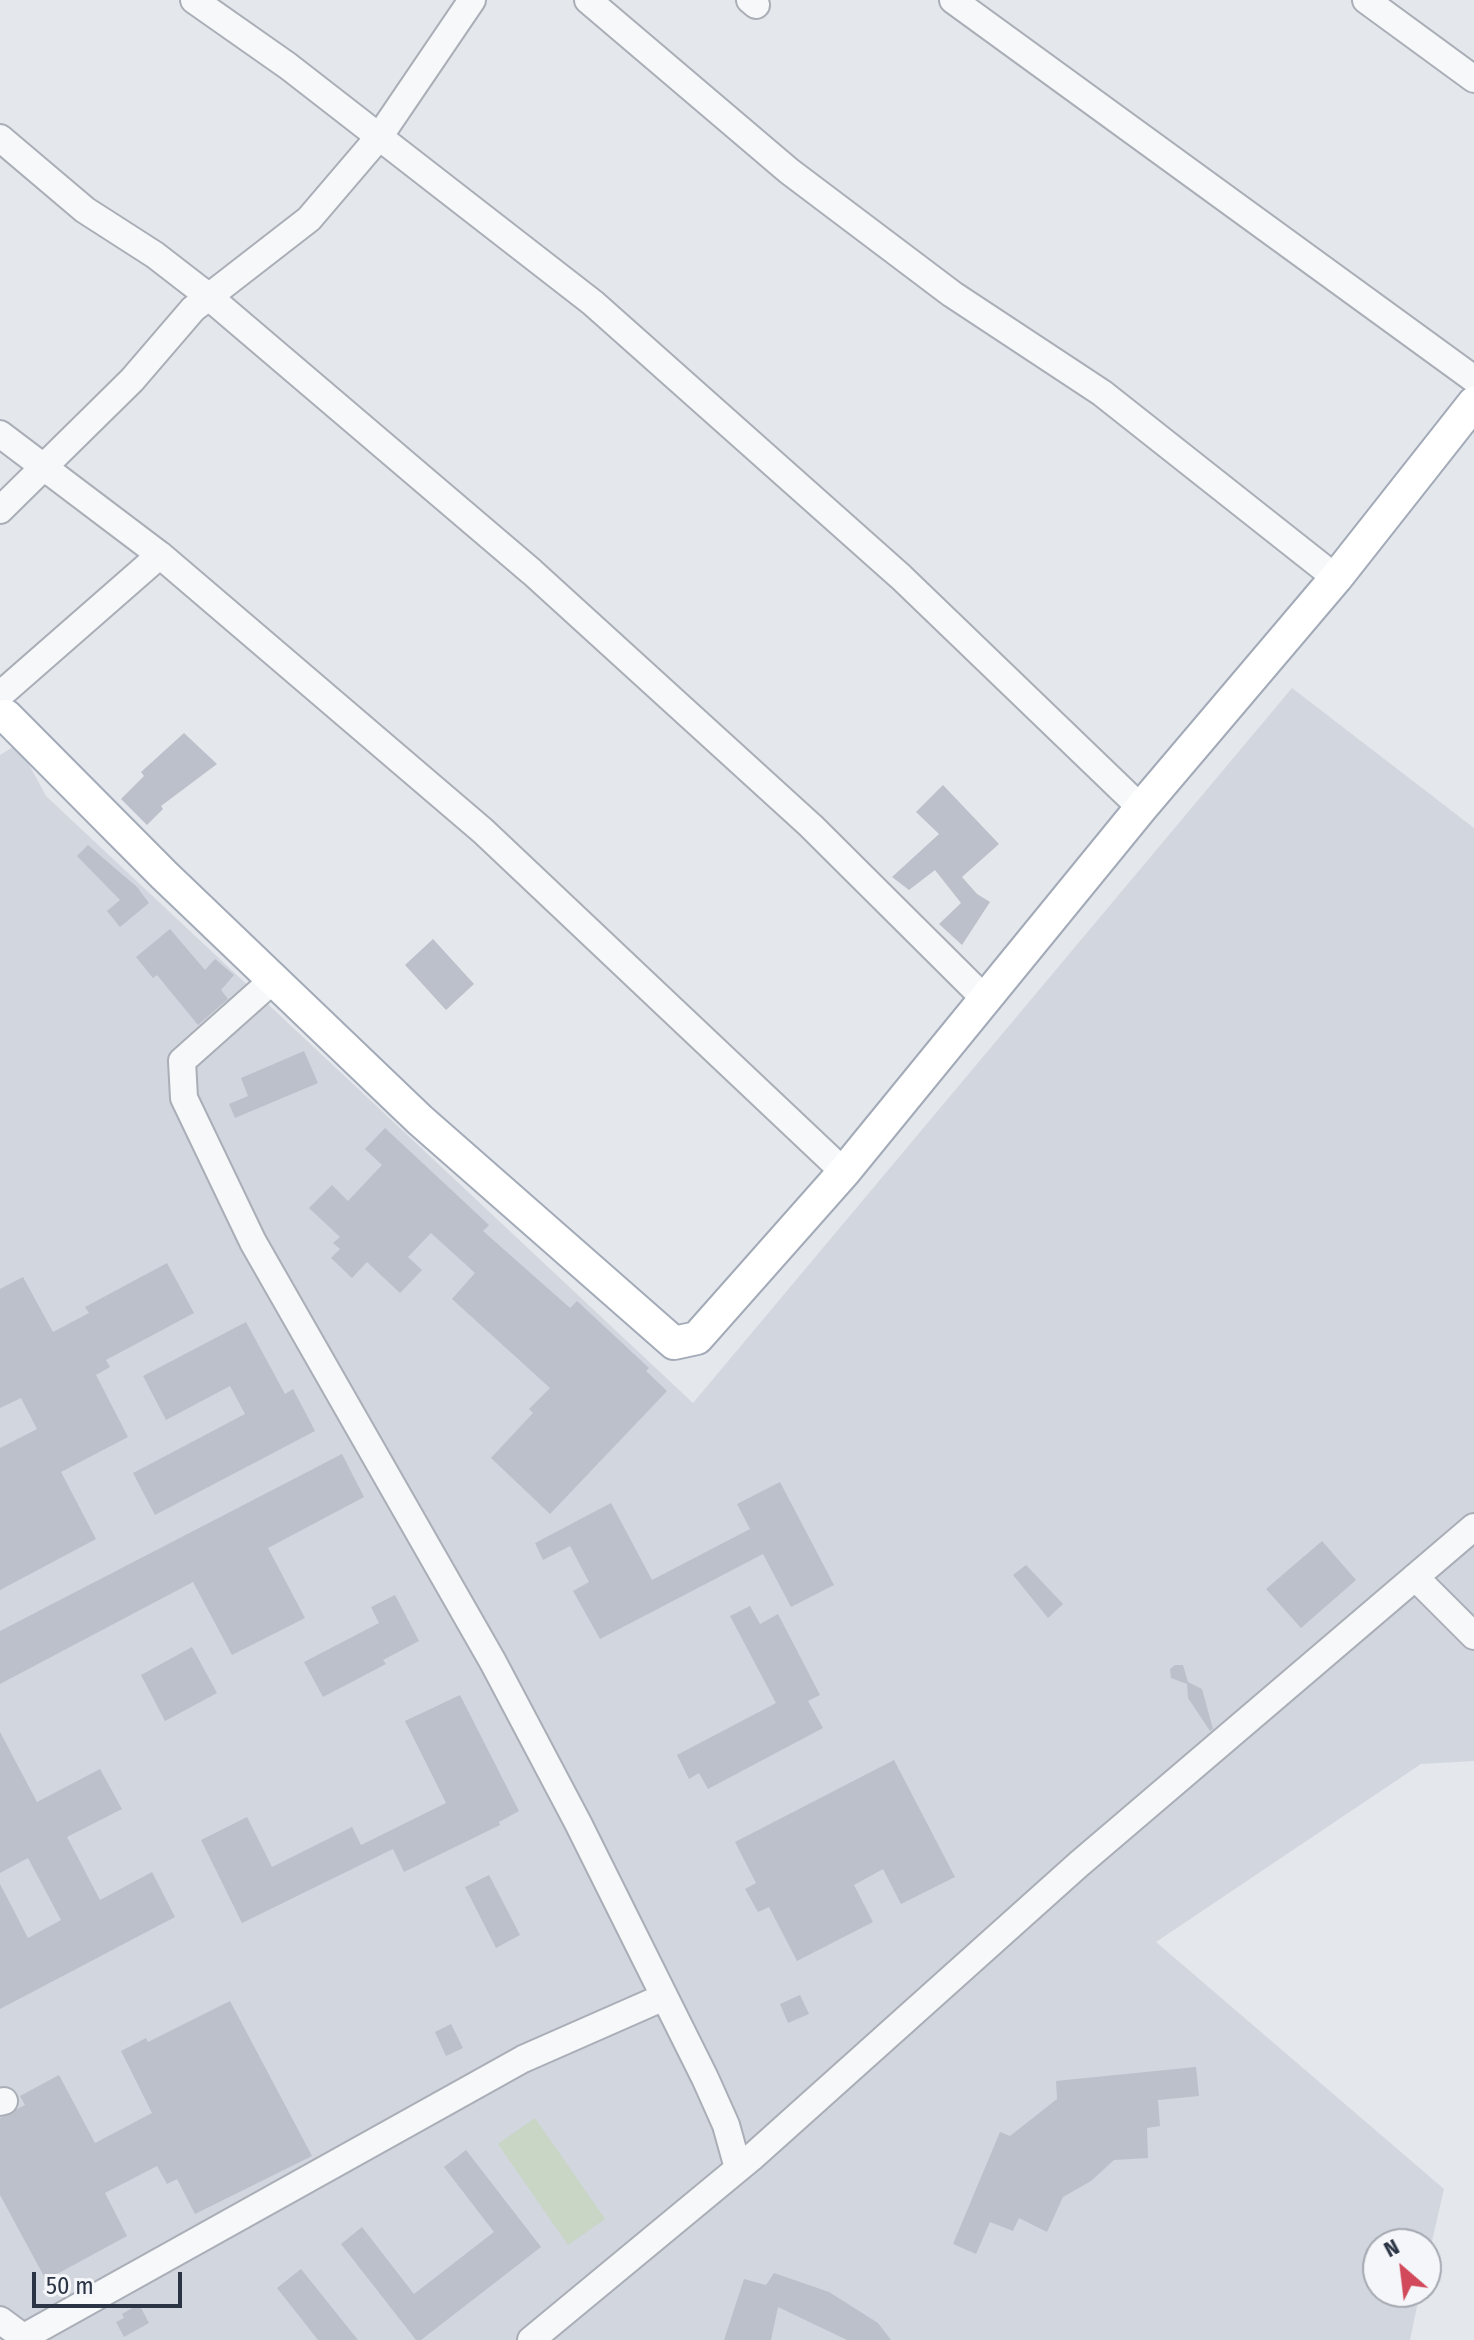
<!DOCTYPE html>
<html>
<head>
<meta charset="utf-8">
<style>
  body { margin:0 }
  #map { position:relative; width:1474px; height:2340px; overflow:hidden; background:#e4e7ec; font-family:"Fira Sans Condensed",sans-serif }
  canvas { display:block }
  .north { position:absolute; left:1362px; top:2228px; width:80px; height:80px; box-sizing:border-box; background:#f4f6f9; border:2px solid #a4a8b1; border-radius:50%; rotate:332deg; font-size:22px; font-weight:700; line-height:32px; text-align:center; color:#2b3445 }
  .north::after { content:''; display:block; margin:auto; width:28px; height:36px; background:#d1495b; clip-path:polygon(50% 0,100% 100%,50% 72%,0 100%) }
  .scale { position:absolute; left:32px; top:2272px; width:150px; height:36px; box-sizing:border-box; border:4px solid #2b3445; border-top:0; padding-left:10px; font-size:24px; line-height:28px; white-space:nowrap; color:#2b3445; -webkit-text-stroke:6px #f4f6f9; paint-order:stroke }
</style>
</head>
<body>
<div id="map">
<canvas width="1474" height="2340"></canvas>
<div class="north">N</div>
<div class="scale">50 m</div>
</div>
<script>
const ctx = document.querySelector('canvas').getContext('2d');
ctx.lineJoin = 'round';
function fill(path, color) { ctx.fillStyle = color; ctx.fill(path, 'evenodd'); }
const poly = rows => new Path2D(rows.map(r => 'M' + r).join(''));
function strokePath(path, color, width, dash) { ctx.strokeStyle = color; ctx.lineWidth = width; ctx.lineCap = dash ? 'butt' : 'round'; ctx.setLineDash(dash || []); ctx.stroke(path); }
fill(poly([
  [1292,688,1474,828,1474,1761,1421,1764,1156,1942,1444,2189,1426,2267,1426,2244,1378,2244,1378,2292,1420,2292,1410,2340,0,2340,0,755,18,744,46,796,693,1403]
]), '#d2d6de');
fill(poly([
  [535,2118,605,2219,568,2245,498,2144]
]), '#c9d6c5');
fill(poly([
  [184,733,217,764,161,806,163,809,147,825,121,799,144,776,141,772],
  [943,785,999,844,962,877,977,894,990,902,962,945,939,924,961,903,935,870,909,890,892,877,939,834,916,812],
  [88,845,137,887,149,903,120,927,107,911,120,900,77,856],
  [170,929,205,970,215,959,234,975,221,990,228,999,198,1025,157,975,153,978,136,957],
  [433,939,474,984,446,1010,405,965],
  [304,1051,318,1083,235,1118,229,1104,248,1096,241,1078],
  [385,1128,489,1225,483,1231,570,1308,577,1301,649,1368,646,1371,667,1391,550,1514,491,1458,533,1413,529,1409,550,1388,452,1299,475,1273,431,1233,408,1257,422,1270,400,1293,367,1262,352,1278,331,1258,340,1249,333,1243,340,1237,309,1208,332,1185,348,1201,382,1165,365,1149],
  [167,1263,194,1313,106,1360,110,1367,96,1375,128,1437,61,1472,96,1539,0,1590,0,1448,37,1429,21,1398,0,1408,0,1289,23,1277,53,1332,89,1313,85,1307],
  [246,1322,285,1394,293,1389,315,1431,155,1515,133,1473,245,1414,230,1386,166,1420,143,1376],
  [342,1454,364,1497,268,1548,305,1618,232,1655,193,1582,0,1684,0,1631],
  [780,1482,834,1585,791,1607,763,1554,600,1639,573,1591,589,1582,570,1546,543,1560,535,1543,611,1503,652,1580,750,1529,737,1504],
  [1322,1541,1356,1580,1301,1628,1266,1589],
  [1026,1565,1063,1604,1048,1618,1013,1575],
  [395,1595,419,1641,383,1660,386,1664,323,1697,304,1662,379,1623,371,1607],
  [750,1606,760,1624,778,1614,820,1695,808,1701,823,1728,708,1789,699,1773,689,1779,677,1755,776,1703,730,1616],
  [192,1647,217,1693,165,1721,141,1675],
  [1175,1665,1183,1665,1188,1682,1202,1689,1213,1729,1210,1731,1188,1698,1187,1684,1171,1678,1170,1669],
  [460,1695,519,1811,499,1822,500,1825,404,1872,393,1849,242,1923,201,1840,247,1817,272,1867,352,1827,361,1845,446,1803,405,1721],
  [0,1732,37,1802,100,1769,122,1809,67,1837,100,1900,152,1872,175,1917,0,2009,0,1884,28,1938,61,1920,28,1858,0,1873],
  [894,1760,955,1877,901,1904,883,1869,854,1885,873,1922,797,1961,769,1907,758,1912,745,1889,756,1883,735,1842],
  [489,1875,520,1935,496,1948,465,1887],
  [800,1995,809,2014,788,2023,780,2004],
  [230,2001,312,2156,195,2214,177,2179,167,2184,157,2166,105,2193,127,2236,46,2280,0,2195,0,2118,25,2105,20,2096,59,2075,95,2143,152,2113,121,2051,146,2038,148,2042],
  [451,2024,463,2048,446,2056,435,2032],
  [1196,2067,1199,2096,1158,2100,1160,2126,1147,2128,1148,2158,1114,2160,1091,2181,1063,2197,1047,2232,1019,2218,1013,2231,990,2222,976,2254,953,2244,1000,2132,1010,2136,1057,2099,1056,2081],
  [466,2150,541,2247,421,2340,416,2340,341,2244,362,2227,414,2294,494,2232,444,2167],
  [301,2269,358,2340,318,2340,277,2288],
  [774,2273,829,2292,878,2323,891,2340,847,2340,778,2307,771,2340,724,2340,744,2279,766,2285],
  [139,2304,149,2323,124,2337,116,2322,124,2318,122,2314]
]), '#bbc0ca');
const minor = poly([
  [194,0,288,66,593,303,901,577,1141,808],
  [588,0,789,171,952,294,1102,393,1336,578],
  [750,0,756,5],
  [953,0,1474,379],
  [1366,0,1474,79],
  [0,138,85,210,155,255,208,296,532,572,811,826,985,999],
  [0,434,160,555,483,831,844,1172],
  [0,510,132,380,193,309,309,219,379,137,472,0],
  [0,695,160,555],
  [273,980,182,1061,184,1098,253,1242,493,1662,578,1823,705,2078,726,2125,738,2168],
  [1415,1577,1474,1636],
  [0,2102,4,2101],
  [0,2320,27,2340],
  [24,2337,523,2059,664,1997],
  [531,2340,751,2158,1079,1864,1474,1527]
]);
const major = poly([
  [0,717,6,716,164,875,420,1120,674,1343,697,1338,844,1172,1141,808,1336,578,1474,403]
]);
strokePath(minor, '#a9aeb7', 30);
strokePath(major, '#a3abb8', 36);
strokePath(minor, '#f7f8fa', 26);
strokePath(major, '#fff', 32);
</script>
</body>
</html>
